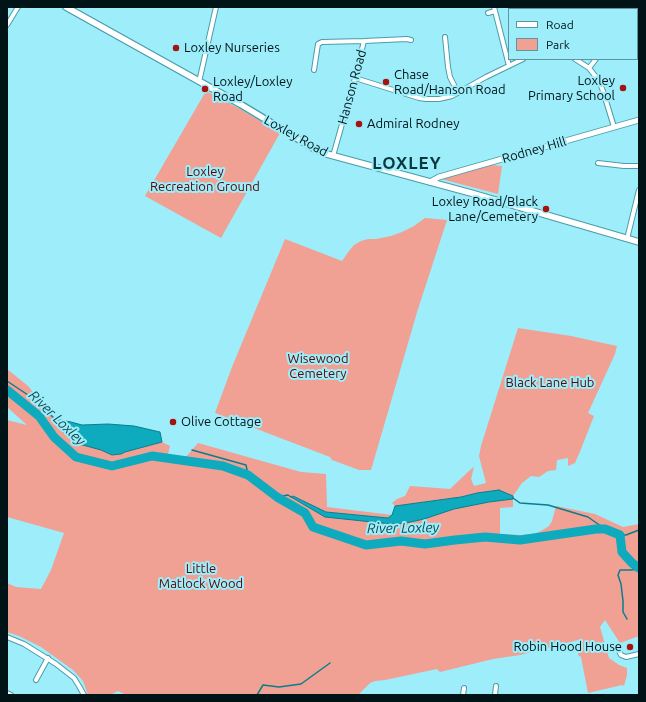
<!DOCTYPE html>
<html>
<head>
<meta charset="utf-8">
<style>
  body { margin:0 }
  #map { position:relative; width:646px; height:702px; overflow:hidden; background:#9dedfa; font-family:Ubuntu,sans-serif }
  canvas { display:block }
  .frame { position:absolute; inset:0; border:8px solid #001418; pointer-events:none }
  .legend { position:absolute; left:508px; top:8px; width:130px; height:52px; box-sizing:border-box; background:#9dedfa; border:1px solid #5e96a0; margin:0; padding:5px 7px; list-style:none; font-size:12px; color:#001418 }
  .legend li { display:flex; align-items:center; gap:8px; height:20px }
  .legend b { width:20px; border:1px solid #5e96a0 }
</style>
</head>
<body>
<div id="map">
<canvas width="646" height="702"></canvas>
<div class="frame"></div>
<ul class="legend">
<li><b style="height:5px;background:#fff"></b>Road</li>
<li><b style="height:11px;background:#f1a094"></b>Park</li>
</ul>
</div>
<script>
const ctx = document.querySelector('canvas').getContext('2d');
ctx.lineJoin = 'round';
function fill(path, color) { ctx.fillStyle = color; ctx.fill(path, 'evenodd'); }
const poly = rows => new Path2D(rows.map(r => 'M' + r).join(''));
function strokePath(path, color, width, dash) { ctx.strokeStyle = color; ctx.lineWidth = width; ctx.lineCap = dash ? 'butt' : 'round'; ctx.setLineDash(dash || []); ctx.stroke(path); }
function write(font, color, halo, rows, align = 'center') {
  ctx.font = font + ' Ubuntu,sans-serif'; ctx.lineWidth = 4; ctx.setLineDash([]); ctx.textBaseline = 'middle'; ctx.strokeStyle = halo; ctx.fillStyle = color; for (const [text, x, y, turn = 0] of rows) {
    ctx.save(); ctx.translate(x, y); ctx.rotate((+turn || 0) * Math.PI / 180); ctx.textAlign = isNaN(turn) ? turn : align; if (halo) ctx.strokeText(text, 0, 0); ctx.fillText(text, 0, 0); ctx.restore();
  }
}
fill(poly([
  [206,91,240,109,280,133,221,238,145,196],
  [491,165,502,166,498,194,441,179,464,171],
  [425,218,447,220,418,309,371,470,359,470,332,460,330,457,215,413,232,367,285,239,342,261,349,251,354,245,361,241,368,239,376,239,391,236,402,232,414,226],
  [518,328,571,336,617,346,615,354,588,413,594,416,581,449,575,463,568,466,568,458,557,460,556,470,548,471,539,477,531,476,522,483,513,496,506,493,477,493,461,497,395,506,392,503,397,499,405,496,410,486,450,489,470,470,474,467,471,479,474,486,486,483,479,456,481,446],
  [7,369,28,386,55,419,59,426,101,450,112,455,121,454,125,452,162,442,170,446,168,454,185,458,198,443,301,472,326,474,327,507,392,515,388,518,326,512,293,496,291,497,325,517,406,523,424,519,454,509,489,502,513,499,513,507,500,508,500,534,521,535,534,534,541,531,549,526,552,521,556,506,595,514,623,527,639,524,639,636,620,643,605,620,600,627,609,658,619,665,627,668,627,675,624,686,622,685,588,693,581,657,578,655,578,640,520,655,493,659,440,672,437,669,385,680,375,681,370,683,358,695,126,695,118,691,110,695,88,695,83,681,73,670,41,647,19,636,7,632,7,583,16,587,41,589,51,570,64,533,7,517,7,420,27,425,7,407]
]), '#f1a094');
const water = poly([
  [55,419,71,422,82,425,108,424,134,426,160,432,162,442,125,452,121,454,112,455,101,450,79,444,67,436,59,426,55,419],
  [499,490,513,496,513,499,489,502,454,509,424,519,406,523,391,524,325,517,291,497,293,496,326,512,388,518,392,515,395,506,461,497,477,493,499,490]
]);
fill(water, '#0eaabd');
strokePath(water, '#0a7d8c', 1);
strokePath(poly([
  [7,381,34,399,55,419],
  [192,450,246,465,248,475],
  [277,497,288,495,291,497],
  [513,498,520,503,548,505,588,517,605,529],
  [620,535,626,535,639,530],
  [627,619,623,612,623,601,621,584,618,575,620,570,631,570,639,569],
  [257,695,263,685,279,687,301,684,330,663]
]), '#0a7d8c', 1.5);
strokePath(poly([
  [7,390,39,416,54,437,76,457,112,466,152,456,223,466,248,475,277,497,305,513,313,527,366,545,401,541,425,544,455,540,485,537,520,540,596,529,605,529,620,535,622,552,632,563,639,568]
]), '#0eaabd', 9);
const minor = poly([
  [494,7,509,66],
  [549,7,549,9],
  [610,7,610,9],
  [488,13,495,11],
  [7,25,18,7],
  [445,37,448,67,450,77,458,93],
  [364,41,407,39,411,40],
  [575,59,589,68,599,81,603,91,614,127],
  [589,68,596,59],
  [314,70,318,44,322,42,364,41,355,78,333,156],
  [355,78,419,98,426,99,439,99,452,96,486,77,523,59],
  [199,82,216,7],
  [598,163,624,166,639,166],
  [627,239,639,190],
  [7,637,24,644,56,664,74,678,79,686,84,695],
  [619,651,621,655,626,657,639,654],
  [36,680,48,658],
  [7,693,11,695],
  [463,695,464,688],
  [495,695,496,686]
]);
const tertiary = poly([
  [430,182,439,177,639,120]
]);
const secondary = poly([
  [66,7,240,104,313,148,323,153,471,193,639,242]
]);
strokePath(minor, '#4c9ca9', 6);
strokePath(tertiary, '#4c9ca9', 7);
strokePath(secondary, '#4c9ca9', 8);
strokePath(minor, '#fff', 4);
strokePath(tertiary, '#fff', 5);
strokePath(secondary, '#fff', 5.5);
for (const [x, y, r, color] of [
  [176,48,4,"#a6120e"],
  [386,82,4,"#a6120e"],
  [623,88,4,"#a6120e"],
  [205,89,4,"#a6120e"],
  [359,124,4,"#a6120e"],
  [546,209,4,"#a6120e"],
  [173,422,4,"#a6120e"],
  [630,647,4,"#a6120e"]
]) { const dot = new Path2D(); dot.arc(x, y, r, 0, 2 * Math.PI); ctx.fillStyle = color; ctx.fill(dot); strokePath(dot, '#9dedfa', 1.5); }
write('13px', '#001418', '#9dedfa', [
  ["Loxley Nurseries",184,48],
  ["Chase",394,75],
  ["Road/Hanson Road",394,90],
  ["Loxley",615,81,"right"],
  ["Primary School",615,96,"right"],
  ["Loxley/Loxley",213,82],
  ["Road",213,97],
  ["Admiral Rodney",367,124],
  ["Loxley Road/Black",538,202,"right"],
  ["Lane/Cemetery",538,217,"right"],
  ["Olive Cottage",181,422],
  ["Robin Hood House",622,647,"right"]
], 'left');
write('13px', '#001418', '#9dedfa', [
  ["Hanson Road",352,87,-75],
  ["Loxley Road",296,136,29],
  ["Rodney Hill",534,150,-16]
]);
write('13px', '#5a0604', '#9dedfa', [
  ["Loxley",205,172],
  ["Recreation Ground",205,187],
  ["Wisewood",318,359],
  ["Cemetery",318,374],
  ["Black Lane Hub",550,383],
  ["Little",201,569],
  ["Matlock Wood",201,584]
]);
write('italic 14px', '#114a52', '#9dedfa', [
  ["River Loxley",57,418,44],
  ["River Loxley",403,528,-1]
]);
ctx.letterSpacing = '1px';
write('bold 17px', '#0b383e', '#9dedfa', [
  ["LOXLEY",407,163]
]);
ctx.letterSpacing = '0px';
</script>
</body>
</html>
